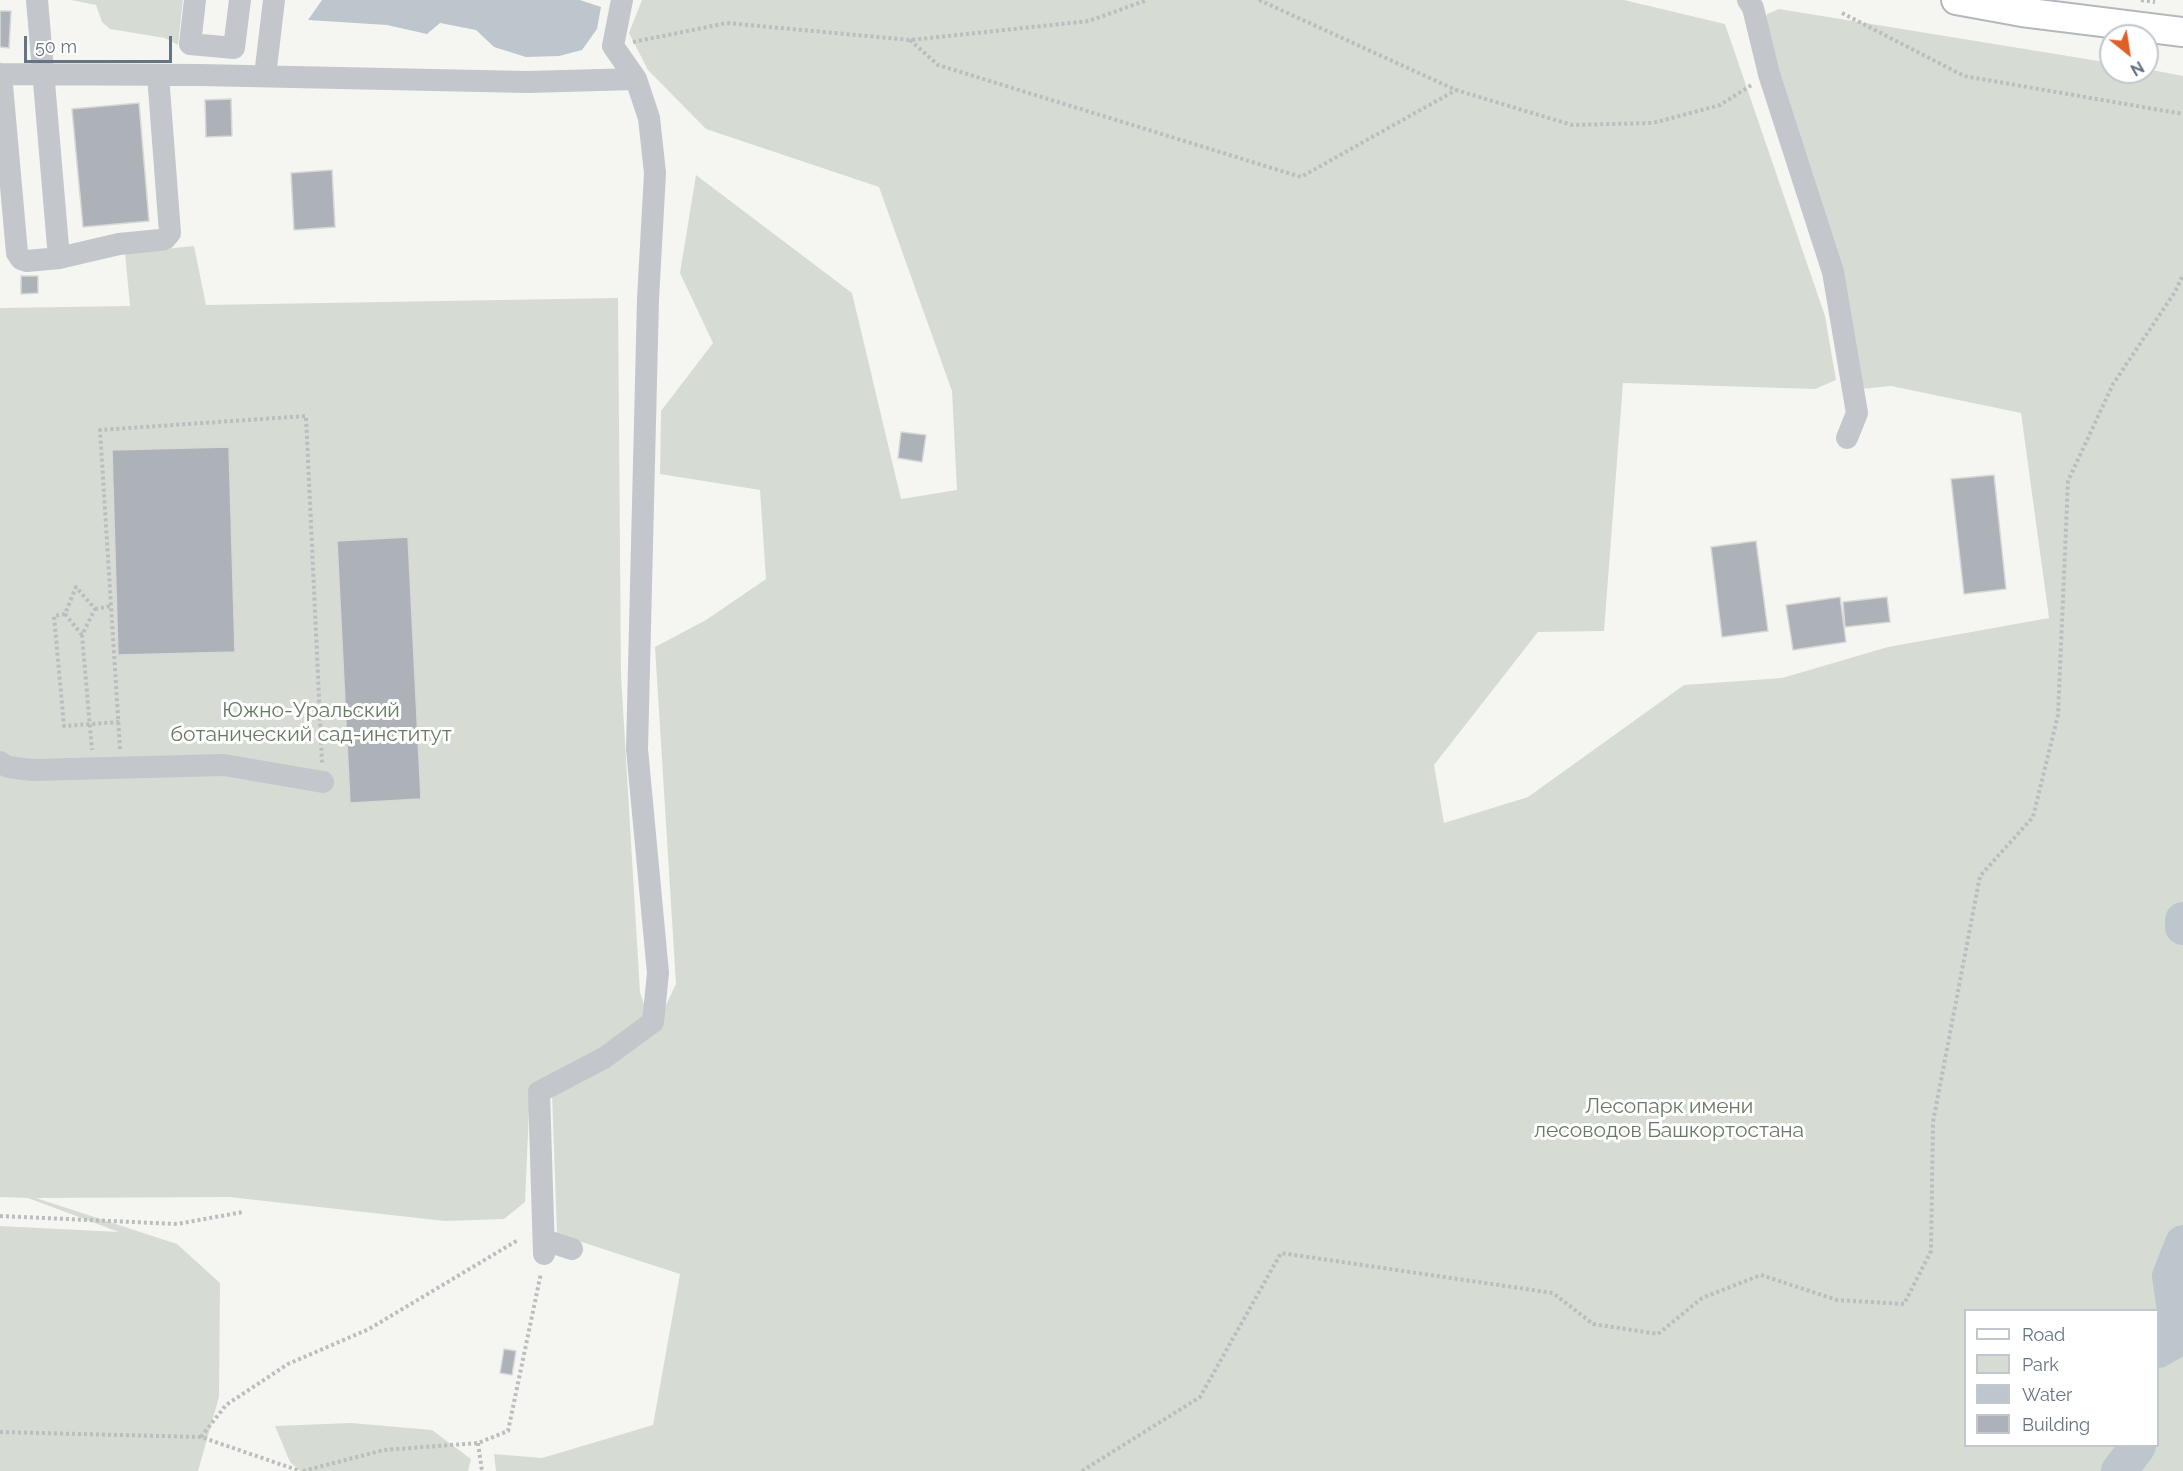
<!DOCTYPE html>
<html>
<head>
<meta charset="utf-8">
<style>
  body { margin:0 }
  #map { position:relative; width:2183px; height:1471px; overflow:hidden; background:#f5f6f2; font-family:Raleway,sans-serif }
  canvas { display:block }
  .legend { position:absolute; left:1964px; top:1309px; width:195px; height:138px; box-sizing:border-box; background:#fff; border:2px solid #c1c7cd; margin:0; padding:8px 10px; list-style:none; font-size:18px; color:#657383 }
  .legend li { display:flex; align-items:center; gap:12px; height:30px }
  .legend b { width:30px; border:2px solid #c1c7cd }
  .north { position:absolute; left:2099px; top:24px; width:60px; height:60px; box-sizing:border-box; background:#fff; border:2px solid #c1c7cd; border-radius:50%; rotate:150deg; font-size:16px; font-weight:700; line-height:24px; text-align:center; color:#657383 }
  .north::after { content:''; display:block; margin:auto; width:21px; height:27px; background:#e05f28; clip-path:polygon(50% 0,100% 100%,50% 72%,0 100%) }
  .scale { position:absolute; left:24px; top:36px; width:148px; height:27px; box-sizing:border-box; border:3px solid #657383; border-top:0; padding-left:8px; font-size:18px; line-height:21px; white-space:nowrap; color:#657383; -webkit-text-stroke:4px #fff; paint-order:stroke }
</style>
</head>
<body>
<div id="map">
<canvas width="2183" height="1471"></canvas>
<ul class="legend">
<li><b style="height:8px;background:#fff"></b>Road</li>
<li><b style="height:16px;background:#d6dcd3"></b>Park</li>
<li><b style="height:16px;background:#bcc6cc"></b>Water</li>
<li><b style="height:16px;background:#acb2b8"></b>Building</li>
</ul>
<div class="north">N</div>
<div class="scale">50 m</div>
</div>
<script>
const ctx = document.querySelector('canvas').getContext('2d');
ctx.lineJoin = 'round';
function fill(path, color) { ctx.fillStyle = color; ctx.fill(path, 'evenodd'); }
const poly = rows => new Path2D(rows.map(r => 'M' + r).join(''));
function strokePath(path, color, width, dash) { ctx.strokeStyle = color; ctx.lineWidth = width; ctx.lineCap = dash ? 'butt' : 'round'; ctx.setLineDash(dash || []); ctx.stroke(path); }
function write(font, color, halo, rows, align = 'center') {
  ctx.font = font + ' Raleway,sans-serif'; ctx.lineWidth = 6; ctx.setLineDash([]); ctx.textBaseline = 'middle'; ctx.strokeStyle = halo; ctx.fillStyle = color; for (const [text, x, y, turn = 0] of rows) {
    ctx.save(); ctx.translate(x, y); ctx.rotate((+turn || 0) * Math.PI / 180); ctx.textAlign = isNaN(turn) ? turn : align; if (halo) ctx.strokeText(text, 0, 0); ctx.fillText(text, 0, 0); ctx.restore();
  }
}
fill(poly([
  [71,0,183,0,178,45,165,38,110,29,102,22,96,5],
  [642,0,1624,0,1725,24,1825,316,1836,380,1815,389,1623,383,1604,631,1538,632,1434,765,1444,823,1528,797,1684,685,1782,678,1888,647,2049,618,2021,413,1891,386,1861,389,1764,21,1767,14,1779,9,2111,63,2111,72,2147,72,2147,69,2183,76,2183,1471,496,1471,494,1454,542,1458,653,1425,680,1274,557,1234,552,1094,530,1087,525,1202,504,1219,445,1221,229,1197,36,1198,177,1244,220,1283,219,1397,198,1471,0,1471,0,1226,119,1232,28,1198,0,1197,0,308,130,306,125,253,194,246,206,305,618,298,621,675,640,992,653,1032,676,984,655,647,706,620,766,579,760,490,660,474,661,411,713,343,680,273,696,175,852,293,901,499,957,490,952,391,879,187,706,129,648,70,629,33],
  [1966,1310,2158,1310,2158,1446,1966,1446],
  [351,1423,432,1430,471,1459,468,1471,300,1471,290,1462,275,1426]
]), '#d6dcd3');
fill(poly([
  [322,0,580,0,601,7,597,29,582,50,559,56,526,57,494,47,476,30,440,23,427,34,387,25,308,20]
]), '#bcc6cc');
strokePath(poly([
  [2183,920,2183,927],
  [2158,1350,2179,1338,2170,1276,2183,1243],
  [2119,1471,2138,1446]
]), '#bcc6cc', 36);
const building = poly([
  [0,11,11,11,9,48,0,47,0,11],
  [231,99,232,136,206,137,205,100,231,99],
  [139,103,149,221,83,227,72,109,139,103],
  [332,170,335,227,294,230,291,173,332,170],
  [21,276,38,276,38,293,21,294,21,276],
  [901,432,926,435,922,462,898,458,901,432],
  [229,447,235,652,118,655,112,450,229,447],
  [1994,475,2006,589,1964,594,1951,479,1994,475],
  [408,537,421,799,350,803,337,541,408,537],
  [1756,541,1768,631,1722,637,1711,547,1756,541],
  [1840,597,1846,642,1793,650,1786,605,1840,597],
  [1887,597,1890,622,1845,627,1843,602,1887,597],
  [504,1349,516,1351,512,1375,500,1373,504,1349]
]);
fill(building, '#acb2b8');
strokePath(building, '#d7d7d5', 1.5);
const major = poly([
  [1956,0,2022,12,2183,32]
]);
strokePath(major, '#b4b8bc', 32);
strokePath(poly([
  [1259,0,1456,90,1572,125,1653,123,1720,105,1753,84],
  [2141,0,2155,2],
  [1842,13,1964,76,2183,114],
  [910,40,938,65,1301,177,1456,90],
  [633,42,727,23,910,40,1089,21,1147,0],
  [95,609,111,606],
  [65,614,54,616,64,726,119,722],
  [82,635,65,614,76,587,95,609,82,635,92,750],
  [120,749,100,430,306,416,322,763],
  [0,1216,177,1224,243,1212],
  [0,1432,201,1437,300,1471],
  [201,1437,226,1405,288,1364,369,1329,518,1240],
  [478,1443,482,1471],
  [303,1471,384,1450,478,1443,508,1431,541,1273],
  [1082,1471,1200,1397,1281,1253,1553,1293,1593,1324,1658,1334,1702,1298,1761,1275,1837,1300,1904,1304,1931,1251,1933,1122,1980,876,2033,817,2058,715,2068,481,2113,384,2175,292,2183,275]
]), '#bbbdbf', 4, [3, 3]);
strokePath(poly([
  [195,0,190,44,234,48,240,0],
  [1748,0,1753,8,1769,74,1833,272,1857,413,1847,438],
  [0,74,200,75,527,82,636,79],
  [1,74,17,253,21,259,27,261,59,258,37,0],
  [265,76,274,0],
  [59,258,119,244,160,240,165,239,170,233,158,75],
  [0,762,8,767,33,770,224,765,323,782],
  [544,1240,572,1249],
  [544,1254,539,1092,604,1058,653,1022,658,973,637,749,648,299,655,173,649,118,636,79,613,46,622,0]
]), '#c3c6ca', 22);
strokePath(major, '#fff', 28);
write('21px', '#677a64', '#fff', [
  ["Южно-Уральский",311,711],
  ["ботанический сад-институт",311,735],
  ["Лесопарк имени",1669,1107],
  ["лесоводов Башкортостана",1669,1131]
]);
</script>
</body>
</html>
